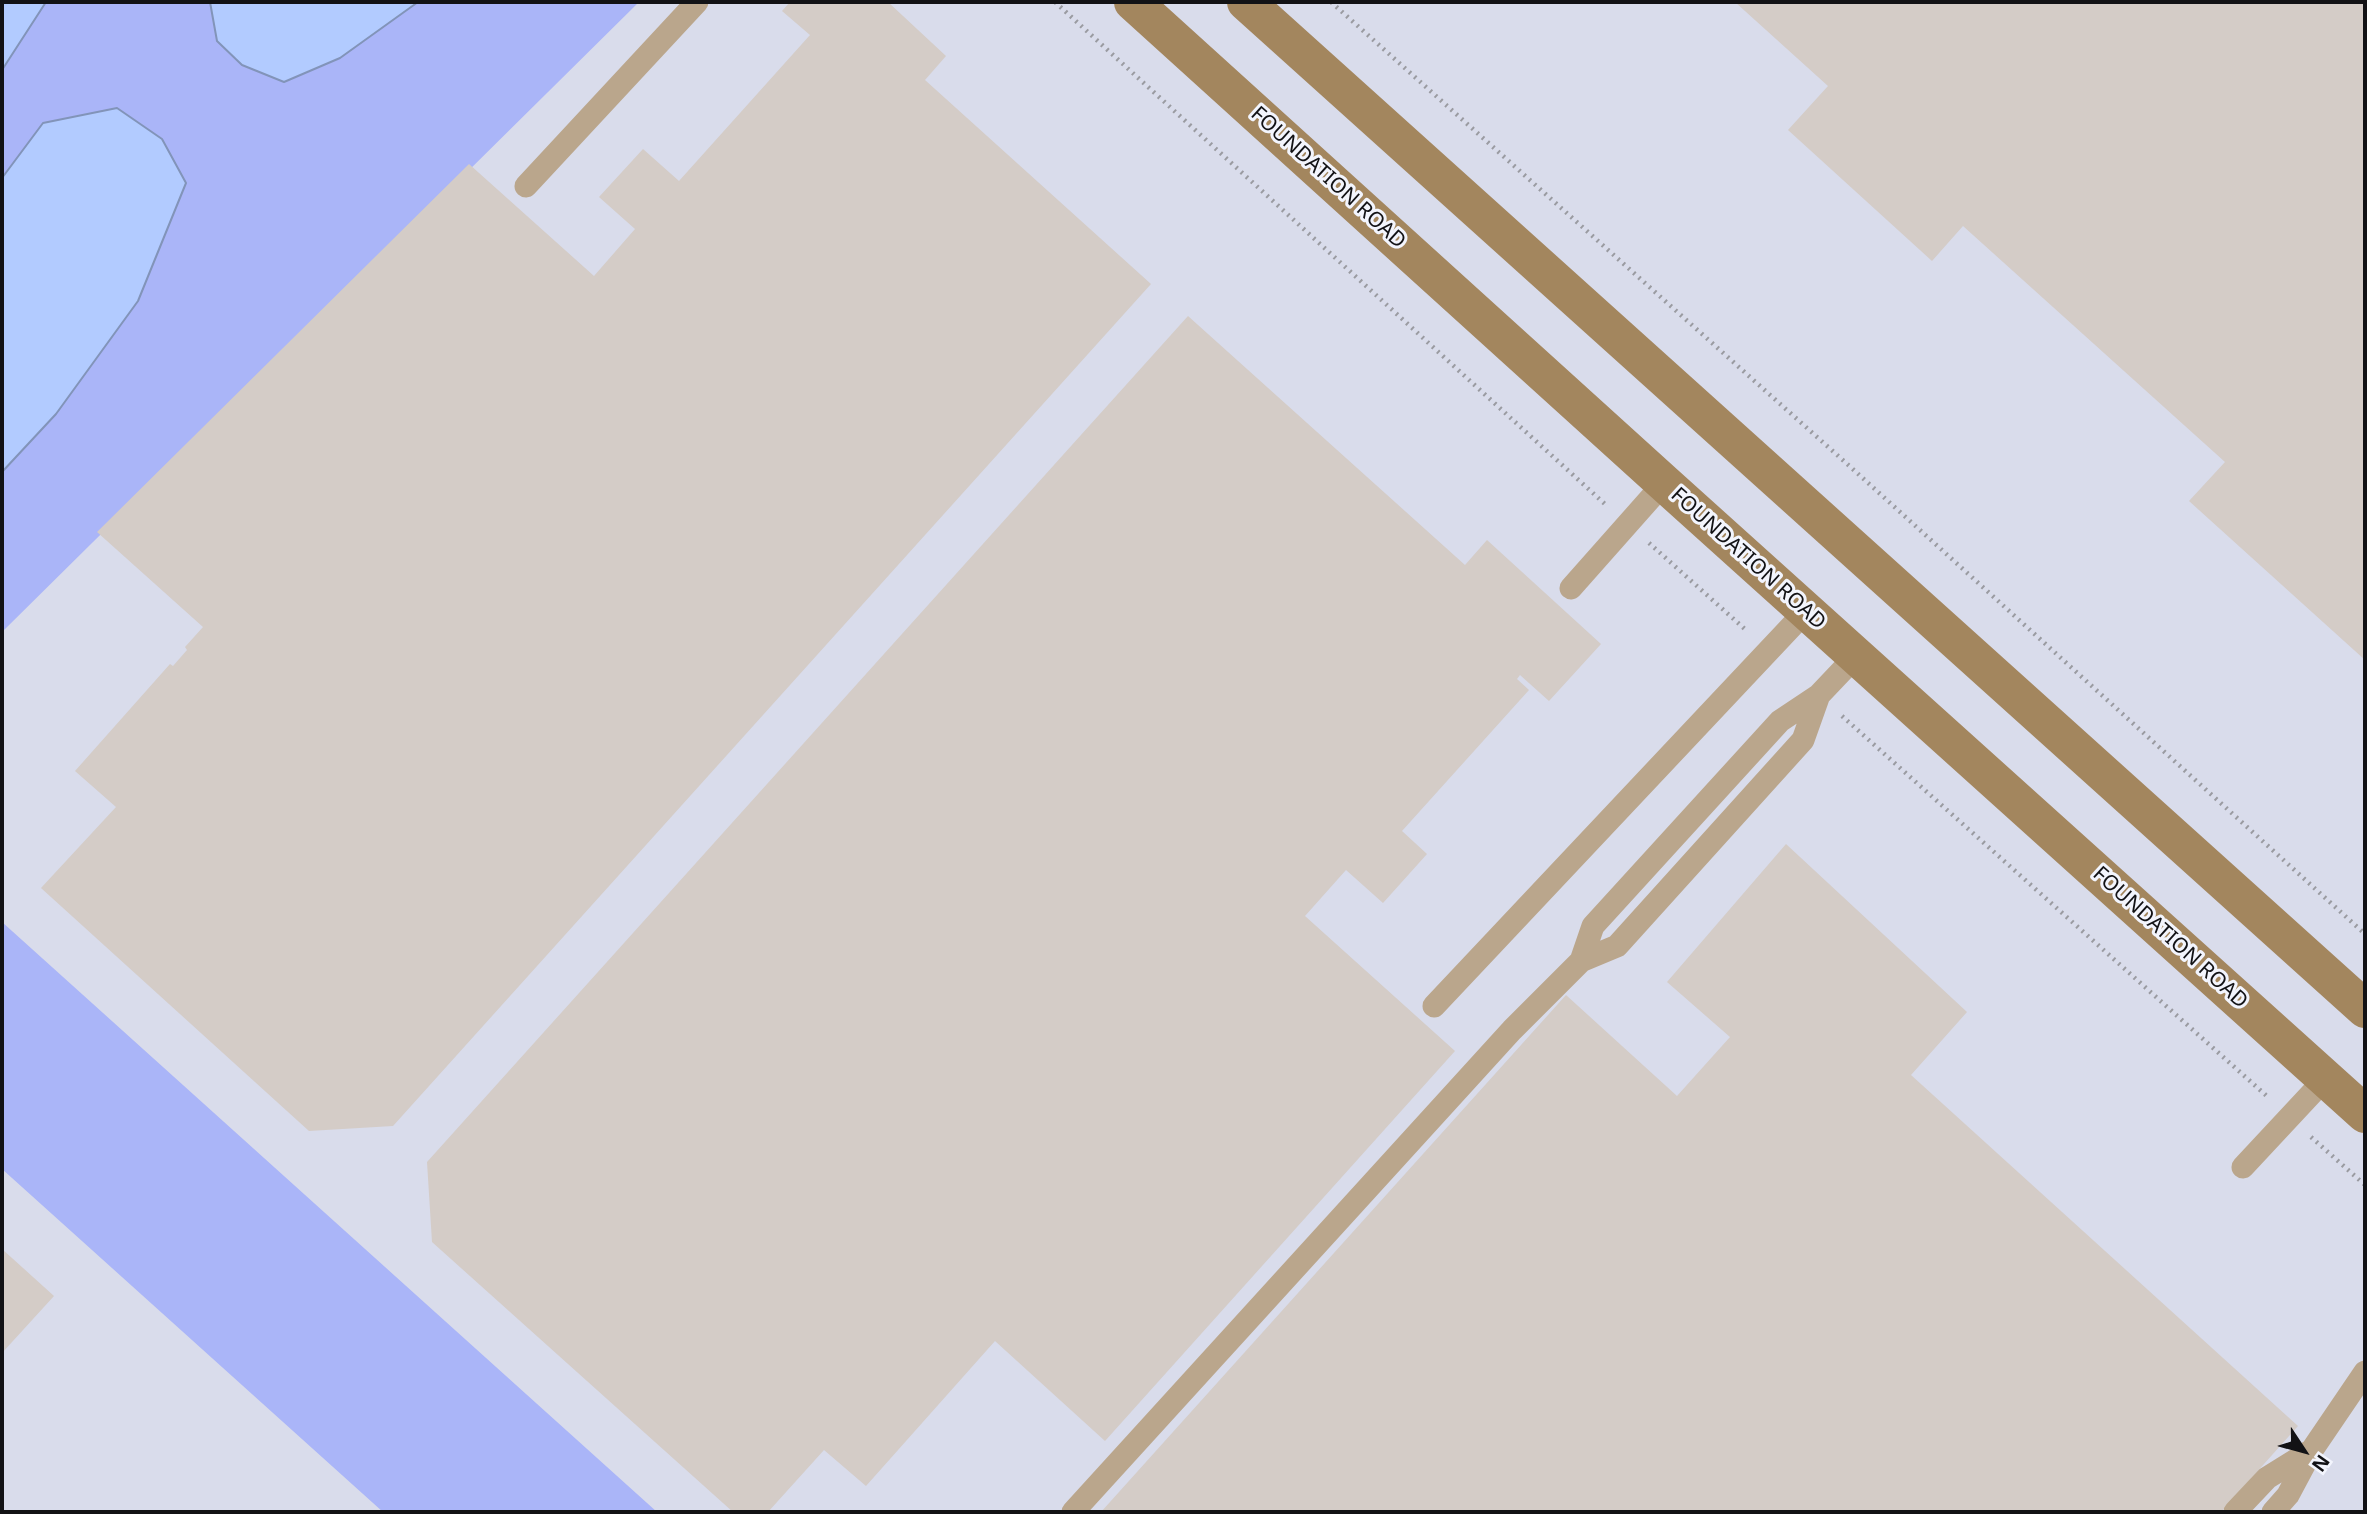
<!DOCTYPE html>
<html>
<head>
<meta charset="utf-8">
<style>
  body { margin:0 }
  #map { position:relative; width:2367px; height:1514px; overflow:hidden; background:#e6e8f0; font-family:"Noto Sans",sans-serif }
  canvas { display:block }
  .frame { position:absolute; inset:0; border:4px solid #121215; pointer-events:none }
  .north { position:absolute; left:2269px; top:1416px; width:70px; height:70px; -webkit-text-stroke:5px #f3f5fd; paint-order:stroke; rotate:126deg; font-size:19px; font-weight:700; line-height:28px; text-align:center; color:#121215 }
  .north::after { content:''; display:block; margin:auto; width:24px; height:32px; background:#121215; clip-path:polygon(50% 0,100% 100%,50% 72%,0 100%) }
</style>
</head>
<body>
<div id="map">
<canvas width="2367" height="1514"></canvas>
<div class="frame"></div>
<div class="north">N</div>
</div>
<script>
const ctx = document.querySelector('canvas').getContext('2d');
ctx.lineJoin = 'round';
function fill(path, color) { ctx.fillStyle = color; ctx.fill(path, 'evenodd'); }
const poly = rows => new Path2D(rows.map(r => 'M' + r).join(''));
function strokePath(path, color, width, dash) { ctx.strokeStyle = color; ctx.lineWidth = width; ctx.lineCap = dash ? 'butt' : 'round'; ctx.setLineDash(dash || []); ctx.stroke(path); }
function write(font, color, halo, rows, align = 'center') {
  ctx.font = font + ' "Noto Sans",sans-serif'; ctx.lineWidth = 6; ctx.setLineDash([]); ctx.textBaseline = 'middle'; ctx.strokeStyle = halo; ctx.fillStyle = color; for (const [text, x, y, turn = 0] of rows) {
    ctx.save(); ctx.translate(x, y); ctx.rotate((+turn || 0) * Math.PI / 180); ctx.textAlign = isNaN(turn) ? turn : align; if (halo) ctx.strokeText(text, 0, 0); ctx.fillText(text, 0, 0); ctx.restore();
  }
}
fill(poly([
  [2,2,2365,2,2365,1512,2,1512]
]), '#d9dceb');
fill(poly([
  [2,2,639,2,2,632],
  [2,922,657,1512,383,1512,2,1169]
]), '#aab5f8');
const water = poly([
  [2,2,46,2,2,70,2,2],
  [210,2,418,2,340,58,284,82,242,65,217,41,210,2],
  [117,108,162,139,186,183,138,301,56,414,2,472,2,178,43,123,117,108]
]);
fill(water, '#b2cbff');
strokePath(water, '#8294b9', 2);
fill(poly([
  [790,2,888,2,946,56,925,80,1151,284,393,1126,309,1131,41,888,116,807,75,771,170,664,173,666,187,650,185,647,203,627,97,532,469,164,594,276,635,229,599,197,643,149,679,181,810,35,782,11],
  [1735,2,2365,2,2365,660,2189,501,2225,462,1963,226,1932,261,1788,130,1828,86],
  [1188,316,1465,565,1487,540,1601,644,1549,701,1520,675,1517,679,1529,690,1402,831,1427,854,1383,903,1346,870,1305,916,1455,1051,1105,1441,995,1341,866,1486,824,1450,768,1512,733,1512,432,1242,427,1162],
  [1786,844,1967,1012,1911,1075,2298,1426,2221,1512,1101,1512,1566,995,1677,1096,1730,1037,1667,982],
  [2,1249,54,1296,2,1353]
]), '#d4ccc7');
strokePath(poly([
  [1055,2,1606,505],
  [1331,2,1845,462,2365,934],
  [1649,543,1747,631],
  [1842,716,2269,1098],
  [2311,1137,2365,1185]
]), '#9a9ba1', 4.5, [2, 5]);
strokePath(poly([
  [526,186,697,2],
  [1571,588,1664,483],
  [1581,961,1593,926,1780,721,1819,695,1856,656],
  [1434,1006,1806,611],
  [2243,1167,2326,1078],
  [1073,1512,1512,1030,1581,961,1617,946,1803,740,1819,695],
  [2235,1512,2267,1478,2312,1450],
  [2273,1512,2288,1495,2312,1450,2365,1372]
]), '#baa68c', 23);
strokePath(poly([
  [1133,2,1664,483,2365,1114],
  [1246,2,2365,1009]
]), '#a3865e', 38);
write('21px', '#121215', '#f3f5fd', [
  ["FOUNDATION ROAD",1328,178,42],
  ["FOUNDATION ROAD",1748,559,42],
  ["FOUNDATION ROAD",2170,938,42]
]);
</script>
</body>
</html>
